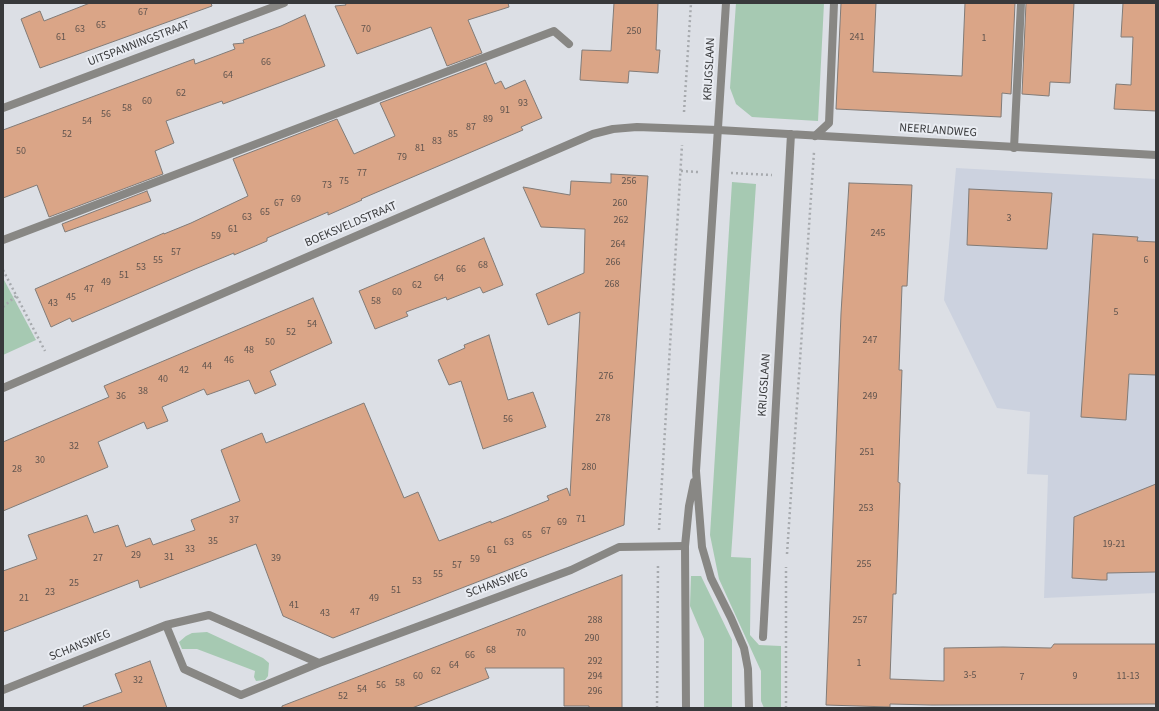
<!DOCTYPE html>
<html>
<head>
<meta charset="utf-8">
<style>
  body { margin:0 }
  #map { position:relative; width:1159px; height:711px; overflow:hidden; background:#dcdfe5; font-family:"Source Sans 3",sans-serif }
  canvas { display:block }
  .frame { position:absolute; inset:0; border:4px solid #38393b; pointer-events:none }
</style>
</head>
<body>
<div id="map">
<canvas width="1159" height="711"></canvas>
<div class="frame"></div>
</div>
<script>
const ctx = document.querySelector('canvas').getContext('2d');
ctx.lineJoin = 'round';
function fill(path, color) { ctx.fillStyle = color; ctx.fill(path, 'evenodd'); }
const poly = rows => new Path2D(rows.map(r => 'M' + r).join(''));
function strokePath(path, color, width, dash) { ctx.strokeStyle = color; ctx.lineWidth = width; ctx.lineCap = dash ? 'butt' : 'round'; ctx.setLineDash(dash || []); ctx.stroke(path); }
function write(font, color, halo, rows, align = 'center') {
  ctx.font = font + ' "Source Sans 3",sans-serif'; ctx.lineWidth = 4; ctx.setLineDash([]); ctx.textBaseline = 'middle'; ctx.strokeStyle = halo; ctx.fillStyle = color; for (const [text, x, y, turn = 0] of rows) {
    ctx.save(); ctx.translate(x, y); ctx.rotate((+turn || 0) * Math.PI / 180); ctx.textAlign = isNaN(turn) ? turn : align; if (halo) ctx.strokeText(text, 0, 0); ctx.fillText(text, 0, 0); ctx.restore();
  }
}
fill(poly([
  [956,168,1156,179,1156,593,1044,598,1048,475,1027,474,1030,412,997,408,944,300]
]), '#ccd2df');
fill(poly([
  [736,3,824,3,818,121,752,117,736,104,730,88],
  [732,182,756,184,731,557,751,558,750,635,759,645,781,646,781,708,764,708,761,701,761,671,719,579,710,535],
  [3,278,36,340,3,355],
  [691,576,701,576,732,640,732,708,704,708,704,639,690,606],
  [207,632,263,658,269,663,268,676,265,680,256,681,254,677,255,671,197,649,182,649,179,642,186,636,192,633]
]), '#a6c9b2');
const building = poly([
  [90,3,211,3,212,6,40,68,21,19,40,11,44,21,90,3],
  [345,3,508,3,509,7,468,20,482,53,447,66,431,27,357,54,335,6,346,5,345,3],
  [614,3,658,3,656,50,660,50,658,73,629,71,628,83,580,80,582,50,611,51,614,3],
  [841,3,876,3,873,72,962,76,965,3,1015,3,1011,94,1002,93,1001,117,836,109,841,3],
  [1026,3,1074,3,1070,83,1050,82,1049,96,1022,94,1026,3],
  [1123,3,1156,3,1156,111,1114,109,1116,84,1131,85,1133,37,1121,37,1123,3],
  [305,15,325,66,223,104,222,101,166,121,174,143,155,151,163,174,49,217,37,185,3,198,3,130,194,59,195,64,235,49,233,44,244,43,243,40,281,26,305,15],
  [486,63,495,84,501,81,505,89,525,80,542,118,521,127,523,130,361,199,362,200,328,215,328,212,267,238,267,241,234,255,234,253,195,269,72,322,70,318,51,327,35,289,164,233,164,234,191,223,248,196,233,159,337,119,354,154,395,136,380,103,486,63],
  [611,174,648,176,624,525,333,638,283,616,256,544,140,588,138,580,3,632,3,571,37,559,28,535,87,515,94,533,118,525,126,547,150,538,153,545,195,530,191,520,240,501,221,450,262,433,266,443,364,403,404,498,418,492,439,541,491,521,491,523,509,516,549,500,547,496,567,488,570,496,580,312,548,325,536,294,584,273,585,229,541,227,523,187,570,195,571,181,611,183,611,174],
  [849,183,912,185,907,286,902,286,899,370,902,370,898,482,900,483,896,594,893,594,890,679,944,681,944,648,1003,647,1051,648,1054,644,1156,644,1156,704,932,705,890,704,890,707,826,705,841,313,849,183],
  [969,189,1052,193,1047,249,967,245,969,189],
  [147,191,151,201,65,232,62,224,147,191],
  [1093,234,1138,237,1137,241,1156,242,1156,375,1129,374,1126,420,1081,417,1093,234],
  [484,238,503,285,483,293,480,287,447,300,446,297,406,312,408,316,375,329,359,291,484,238],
  [313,298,332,343,270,371,276,385,255,394,249,380,207,395,204,389,162,407,168,421,147,429,144,422,98,442,108,467,3,511,3,442,109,397,104,386,313,298],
  [489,335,508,400,533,392,546,427,483,449,461,381,449,385,438,360,465,348,464,345,489,335],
  [1156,484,1156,572,1107,573,1107,580,1101,580,1072,578,1074,517,1156,484],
  [622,575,622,708,589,708,589,706,564,706,564,668,485,668,489,678,412,708,282,708,282,706,622,575],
  [150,661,167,708,84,708,83,706,122,692,115,674,150,661]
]);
fill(building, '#daa587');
strokePath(building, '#817b77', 1);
strokePath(poly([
  [684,112,691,3],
  [681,171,698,172],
  [731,173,772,175],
  [3,270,45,351],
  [3,307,16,296],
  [659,530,682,145],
  [787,554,814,152],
  [657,708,658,563],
  [786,708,786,567]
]), '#a7aaae', 2.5, [2, 3]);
strokePath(poly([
  [3,240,554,31,569,44]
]), '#888784', 8);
strokePath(poly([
  [815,136,829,123,834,3],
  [1014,148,1021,3]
]), '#888784', 8);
strokePath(poly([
  [3,108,284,3],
  [3,388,593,134,613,129,637,127,718,130,1156,155],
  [166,625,184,669,241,695,319,663],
  [763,637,791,134],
  [3,690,166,625,209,615,319,663,571,570,619,547,685,546]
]), '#888784', 8);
strokePath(poly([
  [726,3,696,471,702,547,711,578,731,618,744,648,748,669,749,708],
  [686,708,685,546,689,506,694,482]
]), '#888784', 8);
write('10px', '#60544e', null, [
  ["67",143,13],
  ["65",101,26],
  ["63",80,30],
  ["70",366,30],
  ["250",634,32],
  ["61",61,38],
  ["241",857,38],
  ["1",984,39],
  ["66",266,63],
  ["64",228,76],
  ["62",181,94],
  ["60",147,102],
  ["93",523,104],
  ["58",127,109],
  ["91",505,111],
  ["56",106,115],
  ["89",488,120],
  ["54",87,122],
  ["87",471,128],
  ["52",67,135],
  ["85",453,135],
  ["83",437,142],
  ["81",420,149],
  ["50",21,152],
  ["79",402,158],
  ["77",362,174],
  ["75",344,182],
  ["256",629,182],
  ["73",327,186],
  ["69",296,200],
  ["67",279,204],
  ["260",620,204],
  ["65",265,213],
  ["63",247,218],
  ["3",1009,219],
  ["262",621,221],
  ["61",233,230],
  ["245",878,234],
  ["59",216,237],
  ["264",618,245],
  ["57",176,253],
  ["55",158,261],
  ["6",1146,261],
  ["266",613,263],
  ["68",483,266],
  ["53",141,268],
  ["66",461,270],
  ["51",124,276],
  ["64",439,279],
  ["49",106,283],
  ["268",612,285],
  ["62",417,286],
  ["47",89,290],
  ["60",397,293],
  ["45",71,298],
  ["58",376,302],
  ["43",53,304],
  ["5",1116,313],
  ["54",312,325],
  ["52",291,333],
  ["247",870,341],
  ["50",270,343],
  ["48",249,351],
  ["46",229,361],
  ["44",207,367],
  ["42",184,371],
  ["276",606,377],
  ["40",163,380],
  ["38",143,392],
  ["36",121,397],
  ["249",870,397],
  ["278",603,419],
  ["56",508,420],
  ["32",74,447],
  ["251",867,453],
  ["30",40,461],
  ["280",589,468],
  ["28",17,470],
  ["253",866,509],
  ["71",581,520],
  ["37",234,521],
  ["69",562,523],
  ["67",546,532],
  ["65",527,536],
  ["35",213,542],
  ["63",509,543],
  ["19-21",1114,545],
  ["33",190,550],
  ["61",492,551],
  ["29",136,556],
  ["31",169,558],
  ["27",98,559],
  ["39",276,559],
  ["59",475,560],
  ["255",864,565],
  ["57",457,566],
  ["55",438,575],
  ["53",417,582],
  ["25",74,584],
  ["51",396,591],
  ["23",50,593],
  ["21",24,599],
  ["49",374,599],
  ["41",294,606],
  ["47",355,613],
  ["43",325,614],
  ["288",595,621],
  ["257",860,621],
  ["70",521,634],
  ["290",592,639],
  ["68",491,651],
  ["66",470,656],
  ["292",595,662],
  ["1",859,664],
  ["64",454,666],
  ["62",436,672],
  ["3-5",970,676],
  ["60",418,677],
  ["294",595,677],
  ["9",1075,677],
  ["11-13",1128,677],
  ["7",1022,678],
  ["32",138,681],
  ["58",400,684],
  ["56",381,686],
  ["54",362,690],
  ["296",595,692],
  ["52",343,697]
]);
write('12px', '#38393b', '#e9ecf2', [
  ["UITSPANNINGSTRAAT",139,44,-21],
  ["KRIJGSLAAN",710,69,-87],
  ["NEERLANDWEG",938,131,4],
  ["BOEKSVELDSTRAAT",351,225,-23],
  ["KRIJGSLAAN",765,385,-86],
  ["SCHANSWEG",497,584,-20],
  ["SCHANSWEG",80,646,-22]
]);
</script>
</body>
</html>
